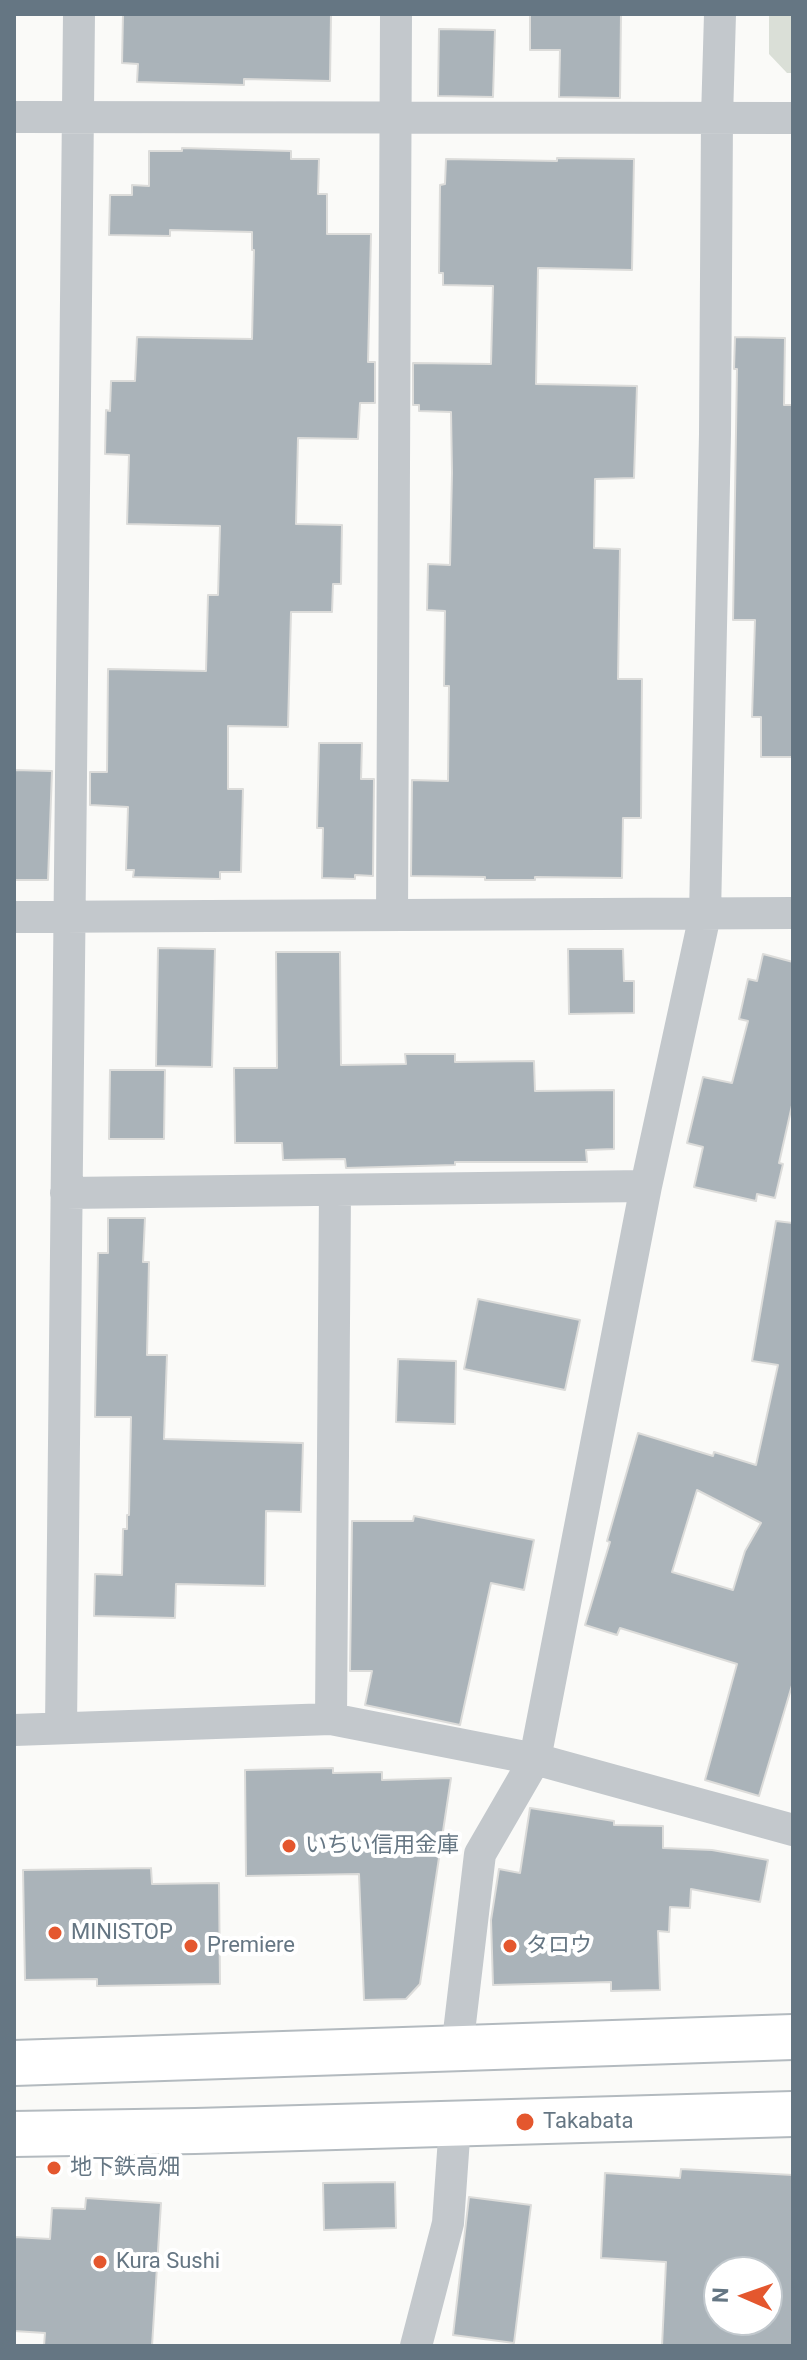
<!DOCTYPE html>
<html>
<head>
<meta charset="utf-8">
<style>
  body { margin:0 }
  #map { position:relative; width:807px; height:2360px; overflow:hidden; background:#fafaf8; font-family:Roboto,sans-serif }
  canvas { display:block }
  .frame { position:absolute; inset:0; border:16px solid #657683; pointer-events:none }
  .north { position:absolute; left:703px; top:2256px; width:80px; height:80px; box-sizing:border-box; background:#fff; border:2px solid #c1c8cd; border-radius:50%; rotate:272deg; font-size:22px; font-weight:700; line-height:32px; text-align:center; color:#657683 }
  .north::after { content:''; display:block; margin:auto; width:28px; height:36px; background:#e4572e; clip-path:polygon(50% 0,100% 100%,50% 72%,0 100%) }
</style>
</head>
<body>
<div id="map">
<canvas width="807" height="2360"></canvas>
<div class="frame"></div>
<div class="north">N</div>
</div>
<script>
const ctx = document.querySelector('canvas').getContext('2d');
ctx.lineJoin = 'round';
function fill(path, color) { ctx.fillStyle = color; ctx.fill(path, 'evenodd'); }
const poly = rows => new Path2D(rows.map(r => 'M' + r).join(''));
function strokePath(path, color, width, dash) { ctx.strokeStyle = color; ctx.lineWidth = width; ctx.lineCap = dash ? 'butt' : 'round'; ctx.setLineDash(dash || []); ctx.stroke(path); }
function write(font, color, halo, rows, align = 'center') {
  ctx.font = font + ' Roboto,"Noto Sans JP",sans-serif'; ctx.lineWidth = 8; ctx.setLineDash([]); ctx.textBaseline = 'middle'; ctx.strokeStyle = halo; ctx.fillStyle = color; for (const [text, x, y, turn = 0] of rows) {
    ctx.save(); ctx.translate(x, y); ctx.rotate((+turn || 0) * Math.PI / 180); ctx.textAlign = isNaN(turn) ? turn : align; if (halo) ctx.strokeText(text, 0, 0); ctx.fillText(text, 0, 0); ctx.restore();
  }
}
fill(poly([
  [769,14,793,14,793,73,787,73,769,54]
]), '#dadfd7');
const building = poly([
  [123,14,331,14,330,81,244,79,244,85,137,82,138,64,122,63,123,14],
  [530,14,621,14,620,98,559,97,560,50,530,50,530,14],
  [439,29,495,30,493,97,438,96,439,29],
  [182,148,291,151,291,159,319,159,318,194,327,194,327,234,371,234,368,362,375,362,375,403,360,403,358,439,298,438,296,524,342,525,341,584,333,584,332,612,291,612,288,727,228,726,228,789,243,789,241,872,220,872,220,879,133,877,134,870,126,870,128,807,90,805,90,772,107,772,108,669,206,671,208,595,218,595,220,526,127,524,129,455,105,454,106,410,110,411,111,381,135,381,137,337,252,339,254,250,252,250,252,232,170,230,170,236,109,235,110,195,132,195,132,185,149,186,149,151,182,151,182,148],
  [557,158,634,159,632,270,538,268,536,384,637,386,634,478,595,479,594,548,620,549,618,679,642,679,641,818,623,818,622,878,535,877,535,880,485,880,485,877,411,876,412,780,448,781,449,686,444,686,445,611,427,610,428,564,450,565,452,473,451,412,419,411,419,405,413,405,413,363,491,364,493,286,443,285,443,273,439,273,440,185,445,184,446,159,557,161,557,158],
  [735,337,785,338,784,405,793,405,793,757,761,757,761,717,752,717,755,620,733,620,737,369,734,369,735,337],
  [319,743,362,743,361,779,374,779,373,876,355,875,355,879,322,878,323,828,317,828,319,743],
  [14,770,52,771,48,880,14,880,14,770],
  [158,948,215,949,212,1067,156,1066,158,948],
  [568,949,623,949,624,981,634,981,634,1013,569,1014,568,949],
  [276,952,340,952,341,1065,406,1064,405,1054,455,1054,455,1062,534,1061,535,1091,614,1090,614,1149,586,1150,587,1162,455,1162,455,1165,346,1168,345,1159,283,1160,282,1143,235,1143,234,1068,277,1068,276,952],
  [763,954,793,962,793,1101,779,1163,783,1164,775,1198,757,1194,756,1201,694,1187,703,1147,687,1143,703,1077,732,1083,748,1021,739,1019,748,979,757,981,763,954],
  [110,1070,165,1070,164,1139,109,1139,110,1070],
  [108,1218,145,1218,143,1262,149,1262,147,1355,167,1355,164,1439,303,1443,301,1512,266,1511,265,1586,176,1584,175,1618,94,1616,95,1574,122,1575,123,1529,127,1529,127,1515,129,1515,131,1417,95,1417,98,1253,108,1253,108,1218],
  [776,1221,793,1223,793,1682,759,1796,705,1780,737,1664,620,1628,617,1635,585,1625,610,1542,607,1541,638,1433,713,1456,714,1452,756,1465,778,1365,752,1361,776,1221],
  [697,1490,761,1523,745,1551,733,1590,672,1572,697,1490],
  [478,1299,580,1320,565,1390,464,1369,478,1299],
  [398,1359,456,1361,455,1424,396,1422,398,1359],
  [414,1516,534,1540,524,1590,491,1583,460,1725,365,1705,372,1671,350,1671,352,1521,413,1521,414,1516],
  [333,1768,333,1773,382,1772,382,1780,451,1778,420,1984,406,1999,364,2000,359,1874,246,1876,245,1770,333,1768],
  [530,1808,614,1821,614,1825,663,1826,663,1848,712,1850,768,1860,760,1902,691,1889,690,1908,670,1907,669,1932,658,1931,660,1990,611,1991,611,1982,493,1985,491,1920,499,1869,520,1873,530,1808],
  [151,1868,152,1884,219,1883,220,1984,97,1986,97,1979,25,1980,23,1870,151,1868],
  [681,2169,793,2175,793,2346,662,2346,666,2262,601,2258,605,2173,680,2178,681,2169],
  [719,2272,767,2272,767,2320,719,2320,719,2272],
  [395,2182,396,2228,324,2230,323,2183,395,2182],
  [469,2197,531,2205,514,2343,453,2335,469,2197],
  [86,2198,161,2203,152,2346,44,2346,45,2333,14,2331,14,2237,50,2239,52,2208,85,2209,86,2198]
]);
fill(building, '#aab3b9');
strokePath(building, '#dcdcda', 2);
const secondary = poly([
  [14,2063,793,2037],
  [14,2134,195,2131,793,2114]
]);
strokePath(secondary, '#b3babf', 48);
strokePath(poly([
  [14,117,793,118],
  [392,915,396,14],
  [14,917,793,913],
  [66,1193,646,1186],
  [331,1719,335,1190],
  [61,1728,79,14],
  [14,1730,331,1719,535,1759,793,1830],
  [457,2049,480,1854,535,1759,646,1186,705,915,715,434,717,118,720,14],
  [416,2346,448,2223,455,2124]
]), '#c3c8cc', 32);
strokePath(secondary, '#fff', 44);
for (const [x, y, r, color] of [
  [289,1846,8,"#e4572e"],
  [55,1933,8,"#e4572e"],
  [191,1946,8,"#e4572e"],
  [510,1946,8,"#e4572e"],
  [525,2122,10,"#e4572e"],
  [54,2168,8,"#e4572e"],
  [100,2262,8,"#e4572e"]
]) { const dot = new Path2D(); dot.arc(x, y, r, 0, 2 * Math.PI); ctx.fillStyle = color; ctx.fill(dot); strokePath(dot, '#fff', 3); }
write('22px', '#657683', '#fff', [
  ["いちい信用金庫",305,1846],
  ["MINISTOP",71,1933],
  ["Premiere",207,1946],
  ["タロウ",526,1946],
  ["Takabata",543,2122],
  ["地下鉄高畑",70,2168],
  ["Kura Sushi",116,2262]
], 'left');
</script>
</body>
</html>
